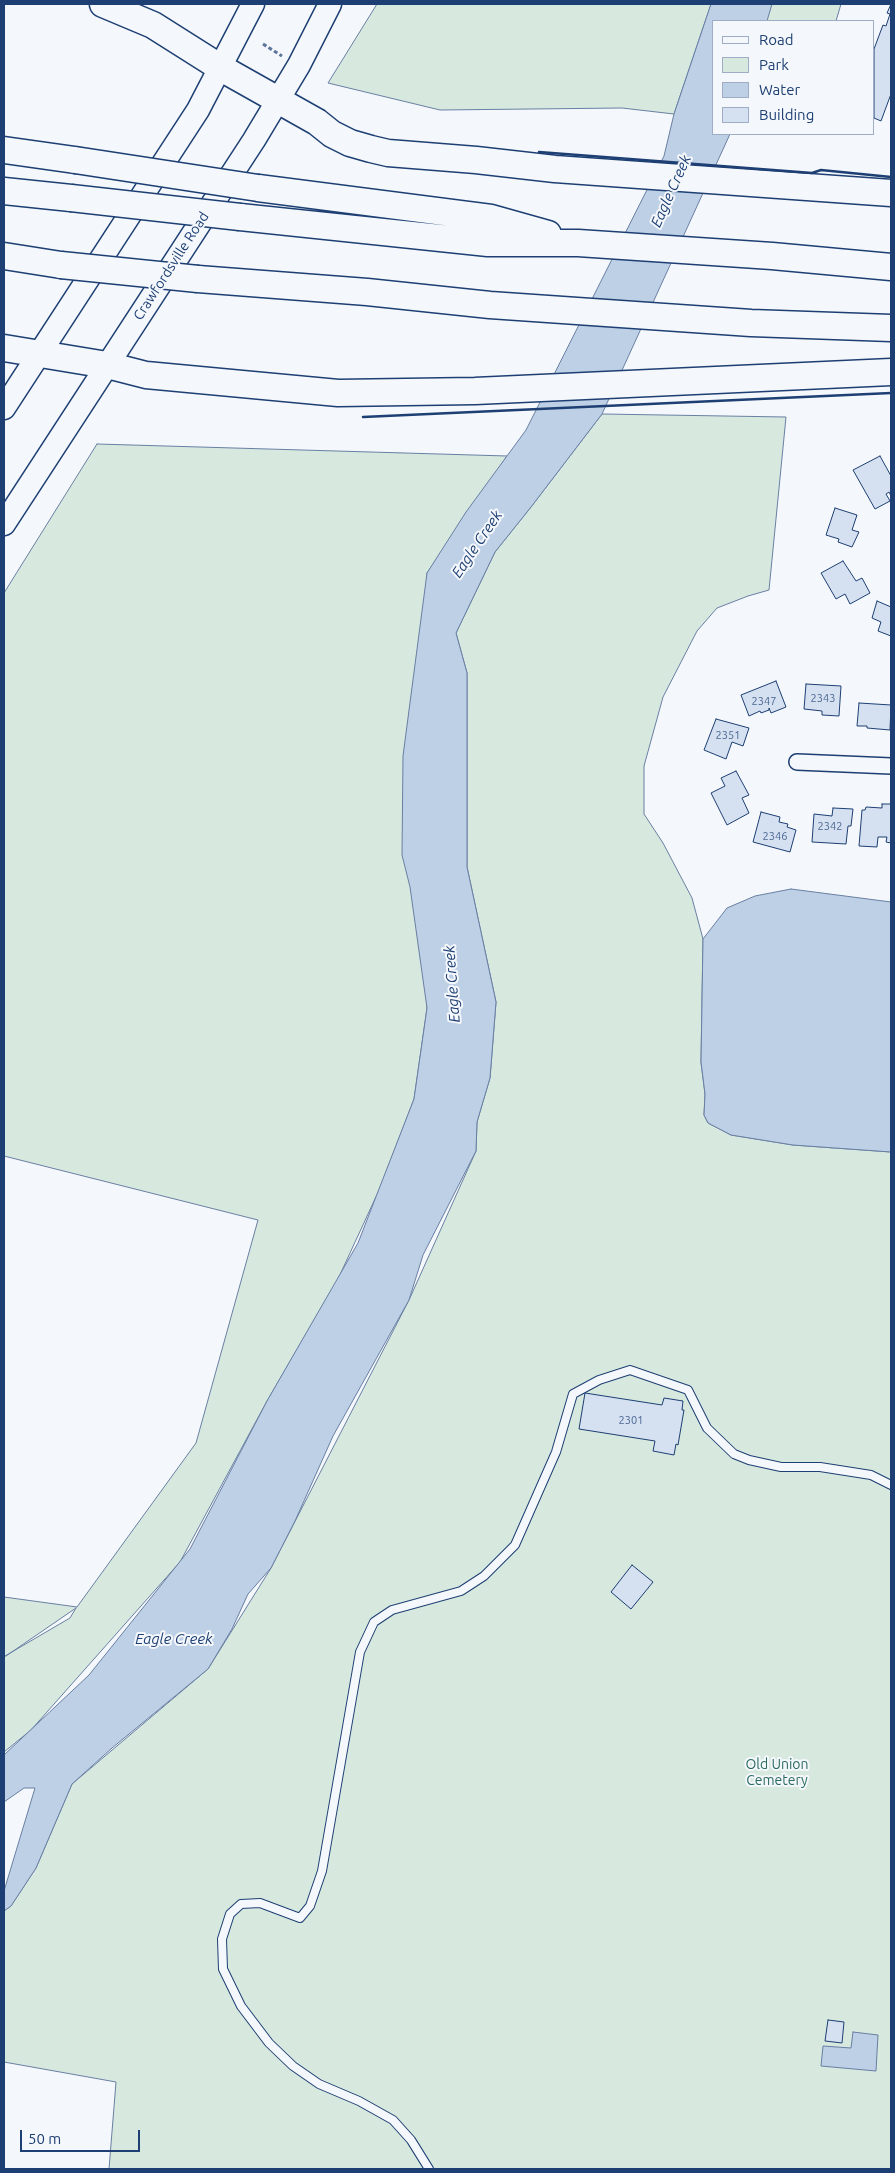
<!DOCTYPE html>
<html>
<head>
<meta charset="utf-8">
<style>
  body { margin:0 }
  #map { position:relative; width:895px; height:2173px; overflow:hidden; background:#f4f7fb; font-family:Ubuntu,sans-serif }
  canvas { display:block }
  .frame { position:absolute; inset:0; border:5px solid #1d3f73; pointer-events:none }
  .legend { position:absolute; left:712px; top:20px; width:162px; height:115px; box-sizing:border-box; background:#f4f7fb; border:1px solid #9eadc5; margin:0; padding:6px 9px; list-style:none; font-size:15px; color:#1d3f73 }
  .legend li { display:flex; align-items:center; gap:10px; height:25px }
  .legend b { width:25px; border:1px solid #9eadc5 }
  .scale { position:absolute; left:20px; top:2130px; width:120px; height:22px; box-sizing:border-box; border:2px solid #1d3f73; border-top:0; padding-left:6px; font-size:15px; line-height:18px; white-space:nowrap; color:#1d3f73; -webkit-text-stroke:4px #f4f7fb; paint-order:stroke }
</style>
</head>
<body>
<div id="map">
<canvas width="895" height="2173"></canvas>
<div class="frame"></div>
<ul class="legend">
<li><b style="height:6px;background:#f4f7fb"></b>Road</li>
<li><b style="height:14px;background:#d7e8df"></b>Park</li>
<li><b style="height:14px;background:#bed0e5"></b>Water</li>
<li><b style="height:14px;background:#d5e0f0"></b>Building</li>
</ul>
<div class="scale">50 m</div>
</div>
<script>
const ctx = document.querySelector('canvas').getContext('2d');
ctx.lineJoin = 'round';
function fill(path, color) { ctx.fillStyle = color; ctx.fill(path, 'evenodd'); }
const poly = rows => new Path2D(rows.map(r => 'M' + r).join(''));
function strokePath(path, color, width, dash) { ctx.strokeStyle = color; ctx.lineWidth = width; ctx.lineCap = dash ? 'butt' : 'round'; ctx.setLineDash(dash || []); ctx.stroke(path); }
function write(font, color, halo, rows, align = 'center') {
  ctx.font = font + ' Ubuntu,sans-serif'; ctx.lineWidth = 4; ctx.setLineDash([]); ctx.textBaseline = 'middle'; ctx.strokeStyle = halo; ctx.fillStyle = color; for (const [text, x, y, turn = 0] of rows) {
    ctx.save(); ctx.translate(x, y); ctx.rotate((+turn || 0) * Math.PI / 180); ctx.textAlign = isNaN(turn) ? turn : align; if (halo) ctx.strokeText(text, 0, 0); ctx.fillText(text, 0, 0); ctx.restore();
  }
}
const green = poly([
  [377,4,711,4,674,114,622,108,440,110,328,83,377,4],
  [770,4,841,4,836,21,765,21,770,4],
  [602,414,786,417,769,590,748,596,717,608,697,631,663,697,644,766,644,814,663,843,692,898,703,939,701,1062,705,1094,704,1115,708,1123,731,1135,793,1145,891,1152,891,2169,109,2169,116,2082,4,2062,4,1911,11,1906,36,1868,72,1784,208,1669,271,1568,409,1300,476,1151,477,1122,490,1078,496,1002,467,867,467,673,456,633,495,552,531,507,602,414],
  [97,444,507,456,427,573,427,1008,414,1099,380,1188,338,1279,267,1401,180,1562,31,1730,4,1752,4,1597,77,1607,196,1443,258,1220,4,1156,4,593,97,444],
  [76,1608,70,1618,5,1656,6,1656,76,1608]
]);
fill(green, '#d7e8df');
strokePath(green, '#687fa3', 1);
const water = poly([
  [711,4,772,4,767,21,714,21,714,134,730,134,602,414,531,507,495,552,456,633,467,673,467,867,496,1002,490,1078,477,1122,476,1151,423,1255,409,1300,333,1436,295,1521,271,1568,248,1594,232,1629,208,1669,112,1748,72,1784,36,1868,11,1906,4,1911,4,1891,35,1788,24,1788,4,1802,4,1755,89,1675,190,1549,267,1401,358,1243,414,1099,427,1008,410,887,402,855,403,756,427,573,466,512,526,430,664,156,674,114,711,4],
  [791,889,891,902,891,1152,793,1145,731,1135,708,1123,704,1115,705,1094,701,1062,703,939,727,908,755,896,791,889],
  [853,2032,878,2035,876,2071,821,2066,823,2046,851,2048,853,2032]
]);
fill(water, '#bed0e5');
strokePath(water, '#687fa3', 1);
const building = poly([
  [891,4,891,94,881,121,874,118,874,49,883,25,886,26,890,14,887,13,891,4],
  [880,456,891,476,891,496,889,492,886,494,890,501,875,509,853,470,880,456],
  [835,508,857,515,852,530,859,532,852,547,838,542,839,539,826,535,835,508],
  [843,561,856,581,862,578,870,593,850,604,845,594,836,599,821,573,843,561],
  [877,601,891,607,891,636,878,631,881,622,872,618,877,601],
  [776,681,786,707,771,713,769,708,769,710,761,713,760,711,749,716,741,695,776,681],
  [806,684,841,686,839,716,822,715,822,711,804,709,806,684],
  [859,703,891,705,890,730,867,728,867,726,857,726,859,703],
  [716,719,749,728,743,746,732,742,726,759,704,750,716,719],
  [736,771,749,795,742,798,749,813,727,825,711,793,725,786,721,778,736,771],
  [882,804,891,804,891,843,886,842,887,837,878,837,877,847,859,846,862,810,865,810,866,807,882,808,882,804],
  [833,808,853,809,851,826,848,826,846,844,812,842,814,814,832,816,833,808],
  [761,812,780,817,779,822,788,824,787,827,796,830,790,852,753,842,761,812],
  [585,1393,662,1405,664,1398,683,1401,682,1410,684,1410,678,1445,676,1444,674,1455,653,1451,655,1441,579,1429,585,1393],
  [632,1565,653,1582,631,1609,611,1592,632,1565],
  [828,2020,844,2022,842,2043,825,2041,828,2020]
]);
fill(building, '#d5e0f0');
strokePath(building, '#1d3f73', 1);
const lane = poly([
  [429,2169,411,2140,393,2120,359,2101,319,2084,293,2066,269,2043,241,2006,223,1969,222,1939,230,1914,241,1904,260,1903,300,1918,310,1906,322,1871,360,1652,374,1622,392,1610,461,1591,484,1576,515,1545,556,1452,573,1394,599,1380,630,1370,688,1390,707,1428,734,1454,749,1460,781,1467,820,1467,871,1475,891,1485]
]);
const street = poly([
  [797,762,891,766]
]);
const primary = poly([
  [4,408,198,110,253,4],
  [4,524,254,140,299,65,330,4]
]);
const highway = poly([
  [103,4,153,25,221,68,317,122,332,134,350,143,371,149,388,153,476,160,555,169,891,193],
  [4,150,75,160],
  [258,188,491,218,548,234],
  [4,191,71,198],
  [240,217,488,243,578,243,772,256,891,267],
  [4,256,61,265],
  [198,279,367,292,490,305,751,323,891,328],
  [4,348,107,365,146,375,338,393,475,391,891,372]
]);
strokePath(lane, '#1d3f73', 10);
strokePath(street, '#1d3f73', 18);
strokePath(primary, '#1d3f73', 25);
strokePath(highway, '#1d3f73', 29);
strokePath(poly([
  [263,44,282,56]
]), '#5e769c', 3, [4, 2.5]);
strokePath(lane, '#f4f7fb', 8);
strokePath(street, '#f4f7fb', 15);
strokePath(primary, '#f4f7fb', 22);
strokePath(highway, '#f4f7fb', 26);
const highwayBridge = poly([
  [75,160,258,188],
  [71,198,240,217],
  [61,265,198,279]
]);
strokePath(highwayBridge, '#1d3f73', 29, []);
strokePath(highwayBridge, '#f4f7fb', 26);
strokePath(poly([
  [539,152,812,173,821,170,891,177],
  [363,417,891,393]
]), '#1d3f73', 2.5);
write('11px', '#4b6792', null, [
  ["2343",823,698],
  ["2347",764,701],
  ["2351",728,735],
  ["2342",830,826],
  ["2346",775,836],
  ["2301",631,1420]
]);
write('14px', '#1d3f73', '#f4f7fb', [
  ["Crawfordsville Road",171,266,-57]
]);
write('14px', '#2c6c60', '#f4f7fb', [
  ["Old Union",777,1764],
  ["Cemetery",777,1780]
]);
write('italic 15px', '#1d3f73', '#f4f7fb', [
  ["Eagle Creek",671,191,-66],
  ["Eagle Creek",477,544,-56],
  ["Eagle Creek",452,984,-94],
  ["Eagle Creek",174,1639]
]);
</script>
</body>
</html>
